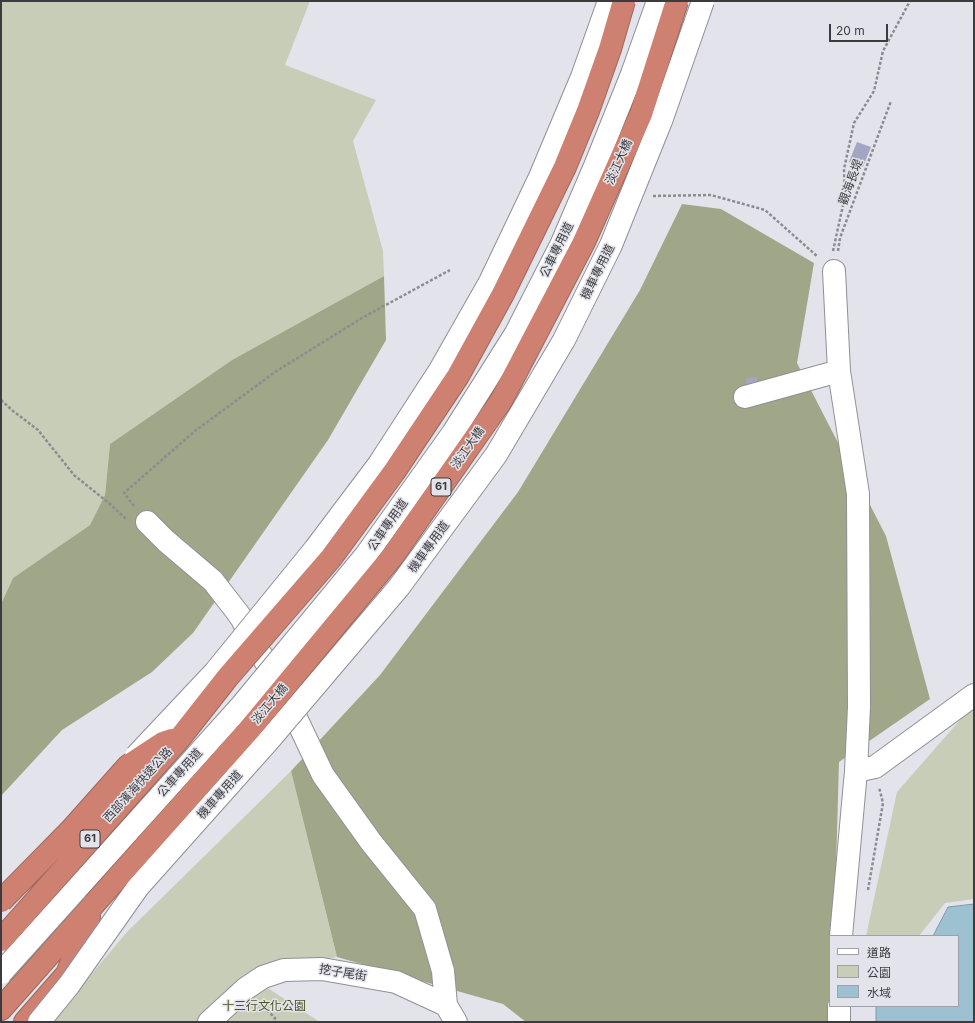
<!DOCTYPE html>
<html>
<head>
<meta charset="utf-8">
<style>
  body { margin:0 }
  #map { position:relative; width:975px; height:1023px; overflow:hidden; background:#e3e3eb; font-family:Inter,"Noto Sans TC",sans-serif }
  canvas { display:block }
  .frame { position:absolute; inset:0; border:2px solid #3c3c3f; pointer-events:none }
  .legend { position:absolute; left:829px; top:935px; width:130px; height:72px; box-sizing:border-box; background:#e3e3eb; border:1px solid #a0a0a6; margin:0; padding:5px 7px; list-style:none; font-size:12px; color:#3c3c3f }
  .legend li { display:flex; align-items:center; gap:8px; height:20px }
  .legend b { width:20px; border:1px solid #a0a0a6 }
  .scale { position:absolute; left:829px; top:24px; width:59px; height:18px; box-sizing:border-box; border:2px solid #3c3c3f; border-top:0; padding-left:5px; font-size:12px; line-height:14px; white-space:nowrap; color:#3c3c3f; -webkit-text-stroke:3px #e3e3eb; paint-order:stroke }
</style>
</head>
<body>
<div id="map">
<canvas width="975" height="1023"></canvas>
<div class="frame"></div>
<ul class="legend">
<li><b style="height:5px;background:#fff"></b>道路</li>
<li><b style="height:11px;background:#c8cdb8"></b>公園</li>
<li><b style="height:11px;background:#9ec1d1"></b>水域</li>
</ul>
<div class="scale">20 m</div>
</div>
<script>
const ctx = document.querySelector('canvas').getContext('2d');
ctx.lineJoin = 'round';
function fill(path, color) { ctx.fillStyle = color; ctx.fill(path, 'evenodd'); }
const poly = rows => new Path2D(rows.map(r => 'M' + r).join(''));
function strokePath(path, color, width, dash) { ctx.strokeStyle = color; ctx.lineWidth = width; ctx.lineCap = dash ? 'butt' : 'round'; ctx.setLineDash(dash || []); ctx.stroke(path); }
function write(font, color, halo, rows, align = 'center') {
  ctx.font = font + ' Inter,"Noto Sans TC",sans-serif'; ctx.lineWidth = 3; ctx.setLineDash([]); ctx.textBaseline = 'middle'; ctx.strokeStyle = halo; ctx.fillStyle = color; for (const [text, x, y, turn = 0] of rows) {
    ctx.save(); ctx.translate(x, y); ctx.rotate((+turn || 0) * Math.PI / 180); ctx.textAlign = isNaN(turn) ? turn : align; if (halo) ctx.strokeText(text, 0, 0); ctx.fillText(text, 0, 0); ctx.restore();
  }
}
fill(poly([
  [1,1,310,1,285,65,376,100,353,141,383,251,384,276,232,360,110,444,105,495,90,525,13,578,1,604],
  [974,704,974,899,945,903,919,936,866,936,897,792],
  [291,771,337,957,259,971,200,1022,51,1022,127,932],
  [263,985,320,1022,222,1022]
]), '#c8cdb8');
fill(poly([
  [682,204,721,209,814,263,797,363,886,536,930,699,839,762,834,936,830,936,830,1006,832,1022,526,1022,503,1004,337,957,291,771,380,675,518,492,640,290],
  [384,276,386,340,328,440,193,633,152,672,62,730,1,796,1,604,13,578,90,525,105,495,110,444,232,360]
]), '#a0a788');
const water = poly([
  [974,904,974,1022,876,1022,876,1006,958,1006,958,936,933,936,948,907,974,904]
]);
fill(water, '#9ec1d1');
strokePath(water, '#8199a5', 1);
fill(poly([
  [857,142,871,147,863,167,849,162],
  [757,377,758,385,747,386,746,378]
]), '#a3a5c3');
const minor = poly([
  [834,271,839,371,858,494,859,707,856,771,841,936],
  [745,397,839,371],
  [147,522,166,541,213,581,237,612,242,619,254,644,279,682,323,775,371,842,425,909,443,971,446,1005],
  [856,771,875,767,974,695],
  [209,1022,245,989,263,977,284,970,322,969,396,982,446,1005,456,1022],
  [839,1022,839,1006]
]);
const highway = poly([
  [1,1009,94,904],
  [25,1022,67,974,89,917]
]);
strokePath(minor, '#8f9097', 24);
strokePath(highway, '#9b695f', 24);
strokePath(poly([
  [653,196,711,195,765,210,818,257],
  [833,251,845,196,844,169,854,123,874,91,883,51,910,1],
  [838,251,840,238,891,101],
  [1,400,13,411,38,430,74,475,110,504,127,520],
  [134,506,124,493,195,431,275,372,362,318,450,270],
  [868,890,883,803,879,787],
  [260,1003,275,1018,273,1022]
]), '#8b8b90', 2.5, [3, 2]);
strokePath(minor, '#fff', 22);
strokePath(highway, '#ce8170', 22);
const minorBridge = poly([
  [136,756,215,672,315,549,379,464,440,370,490,282,540,177,582,77,609,1],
  [1,973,242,705,366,555,453,433,516,333,561,245,595,166,632,74,658,1],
  [39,1022,69,985,138,887,270,739,399,587,496,455,564,340,611,245,661,121,703,1]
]);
const highwayBridge = poly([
  [1,901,71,830,128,766,163,743,172,740],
  [94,904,248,731,392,557,501,401,584,242,641,114,677,1],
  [1,940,179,739,227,678,331,558,394,472,458,376,503,294,565,167,588,111,610,49,624,1]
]);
strokePath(minorBridge, '#8f9097', 24, []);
strokePath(highwayBridge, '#9b695f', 24, []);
strokePath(minorBridge, '#fff', 22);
strokePath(highwayBridge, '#ce8170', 22);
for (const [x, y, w] of [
  [441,487,20],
  [90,839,20]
]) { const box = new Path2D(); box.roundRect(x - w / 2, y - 9, w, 18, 3); ctx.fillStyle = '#e3e3eb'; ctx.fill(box); strokePath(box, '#3c3c3f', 1); }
write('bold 11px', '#3c3c3f', null, [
  ["61",441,487],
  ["61",90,839]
]);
write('12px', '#3c3c3f', '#e3e3eb', [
  ["淡江大橋",619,162,-66],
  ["觀海長堤",851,182,-70],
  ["公車專用道",557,250,-64],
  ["機車專用道",598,272,-64],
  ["淡江大橋",468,448,-55],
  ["公車專用道",388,525,-55],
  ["機車專用道",429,547,-54],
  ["淡江大橋",270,704,-50],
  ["公車專用道",180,773,-48],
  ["西部濱海快速公路",138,785,-48],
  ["機車專用道",220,795,-48],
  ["挖子尾街",343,973,9]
]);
write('12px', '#4d5421', '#e3e3eb', [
  ["十三行文化公園",264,1006]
]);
</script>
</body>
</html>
